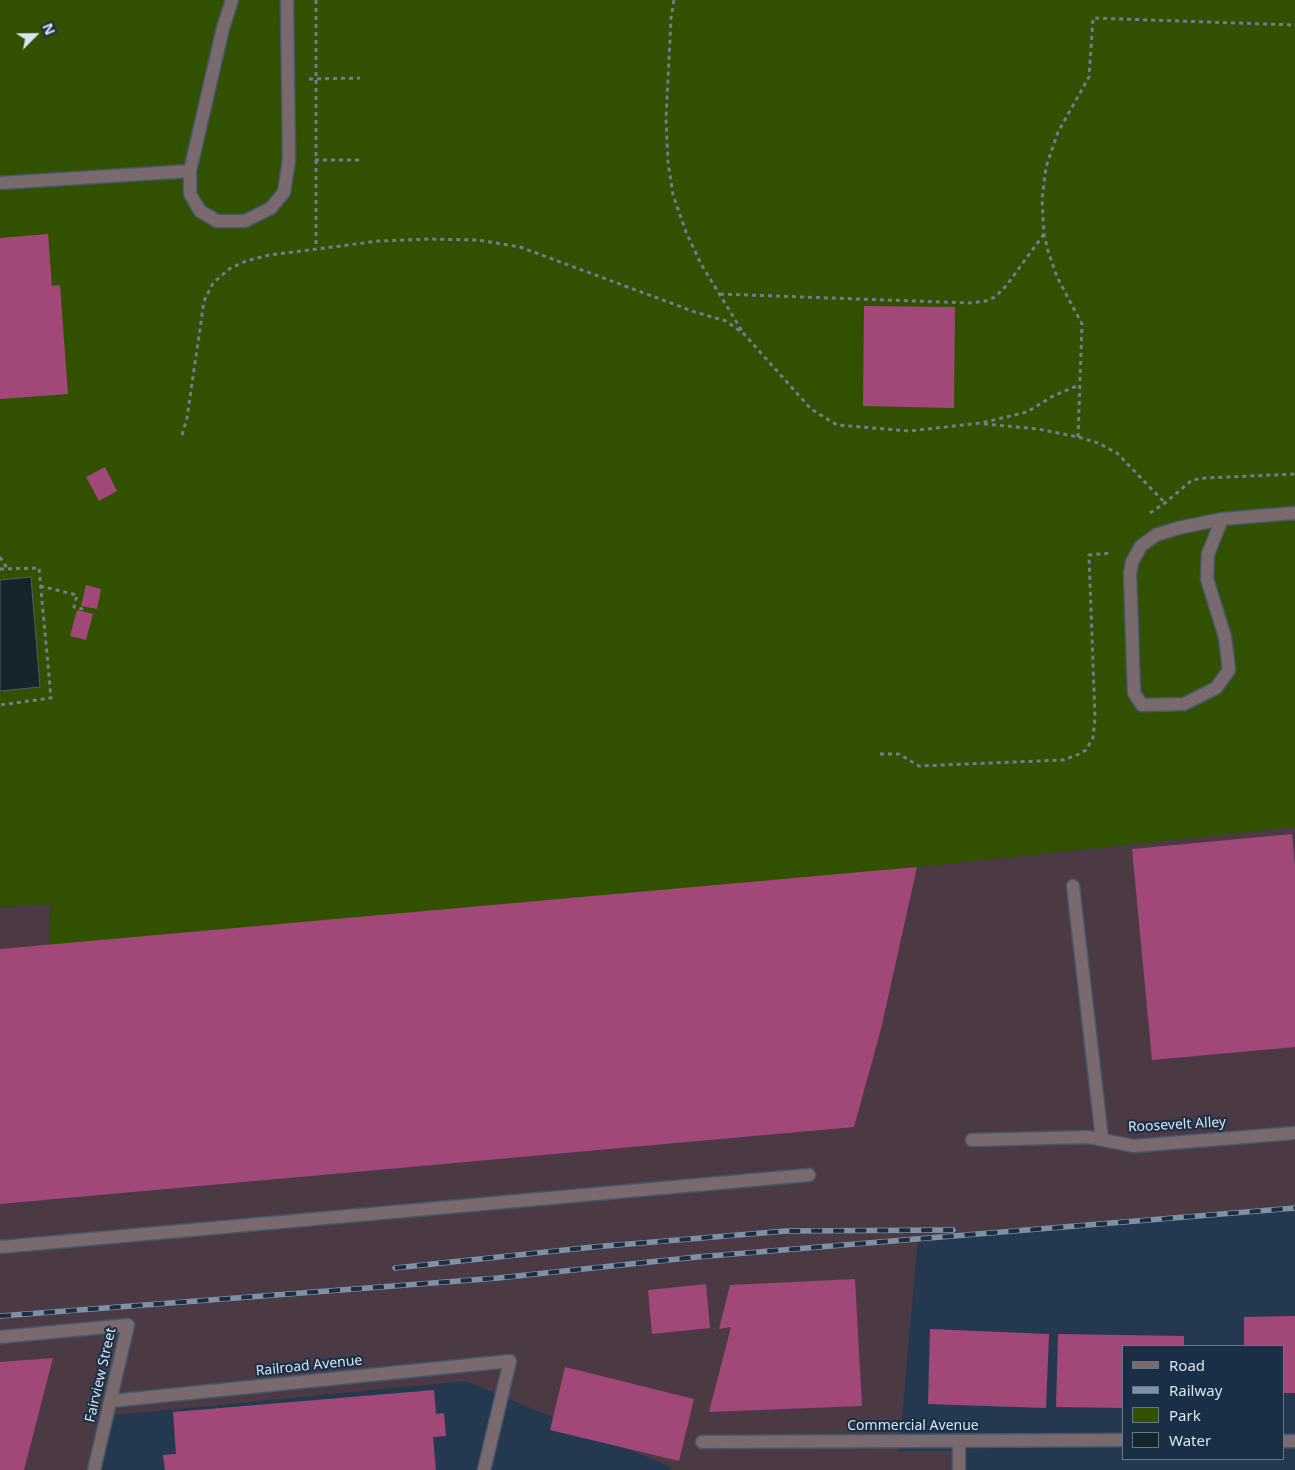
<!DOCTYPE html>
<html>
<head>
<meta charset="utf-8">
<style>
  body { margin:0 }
  #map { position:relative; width:1295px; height:1470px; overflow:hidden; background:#243950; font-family:"Noto Sans",sans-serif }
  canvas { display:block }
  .legend { position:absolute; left:1122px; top:1345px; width:162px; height:115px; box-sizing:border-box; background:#1a2f45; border:1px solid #66778a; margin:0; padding:6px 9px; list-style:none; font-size:15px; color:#d7e4f2 }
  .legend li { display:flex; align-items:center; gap:10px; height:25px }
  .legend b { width:25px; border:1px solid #66778a }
  .north { position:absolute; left:10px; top:10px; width:50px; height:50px; -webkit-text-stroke:4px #1a2f45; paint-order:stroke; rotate:67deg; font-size:14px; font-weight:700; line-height:20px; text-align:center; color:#d7e4f2 }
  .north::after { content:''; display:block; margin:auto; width:18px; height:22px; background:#d7e4f2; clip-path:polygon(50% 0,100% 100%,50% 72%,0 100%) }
</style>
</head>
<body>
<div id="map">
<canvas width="1295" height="1470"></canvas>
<ul class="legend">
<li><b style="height:6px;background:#7a696d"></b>Road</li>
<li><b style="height:6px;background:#8191a4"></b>Railway</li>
<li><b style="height:14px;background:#315100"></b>Park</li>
<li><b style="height:14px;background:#14262b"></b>Water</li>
</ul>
<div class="north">N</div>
</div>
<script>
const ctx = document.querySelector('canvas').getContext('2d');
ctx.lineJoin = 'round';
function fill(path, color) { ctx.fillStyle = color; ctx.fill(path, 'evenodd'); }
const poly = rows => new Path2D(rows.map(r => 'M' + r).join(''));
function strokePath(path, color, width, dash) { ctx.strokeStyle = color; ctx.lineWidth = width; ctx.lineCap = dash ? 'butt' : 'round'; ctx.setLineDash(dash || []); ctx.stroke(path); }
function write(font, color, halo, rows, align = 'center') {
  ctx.font = font + ' "Noto Sans",sans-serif'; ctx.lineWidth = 4; ctx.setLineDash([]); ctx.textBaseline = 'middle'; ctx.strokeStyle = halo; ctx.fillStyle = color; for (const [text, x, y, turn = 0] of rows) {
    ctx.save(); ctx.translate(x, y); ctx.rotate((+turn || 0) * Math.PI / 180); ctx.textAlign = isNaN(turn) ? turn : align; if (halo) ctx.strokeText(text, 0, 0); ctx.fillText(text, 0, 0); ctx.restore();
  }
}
fill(poly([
  [1295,826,1295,1208,918,1238,899,1451,964,1451,964,1470,671,1470,671,1467,466,1381,106,1416,91,1470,0,1470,0,907,51,904,48,955]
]), '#4b3944');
fill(poly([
  [0,0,1295,0,1295,827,917,867,48,955,51,904,0,907]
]), '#315100');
const water = poly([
  [31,577,40,687,0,691,0,580,31,577]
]);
fill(water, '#14262b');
strokePath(water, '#4e5f67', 1);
fill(poly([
  [48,234,52,286,60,285,68,394,0,399,0,238],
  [864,306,955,307,954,408,863,406],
  [105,467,117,491,99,501,86,477],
  [86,585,101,589,97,609,81,606],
  [77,610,93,614,86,640,70,636],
  [1292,834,1295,865,1295,1047,1152,1060,1132,849],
  [917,867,881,1029,854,1127,0,1204,0,949],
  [855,1279,862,1406,709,1412,731,1327,719,1329,730,1285],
  [706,1284,710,1328,652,1334,648,1290],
  [1295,1316,1295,1393,1284,1393,1284,1346,1244,1346,1244,1317],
  [930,1329,1049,1334,1046,1408,928,1404],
  [1058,1334,1184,1336,1184,1346,1124,1346,1124,1408,1056,1407],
  [53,1358,24,1470,0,1470,0,1362],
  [565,1367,694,1399,679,1461,550,1430],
  [434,1390,436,1414,444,1413,446,1436,433,1437,436,1470,165,1470,163,1455,176,1454,173,1412]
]), '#a14878');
const service = poly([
  [232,0,223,28,190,171,190,194,200,211,217,221,245,221,271,208,284,192,289,160,287,0],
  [0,183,190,171],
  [1222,519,1208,554,1207,579,1225,637,1229,670,1216,688,1184,704,1142,705,1134,693,1130,574,1132,562,1141,546,1156,535,1178,528,1222,519],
  [1222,519,1295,513],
  [1073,886,1102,1139],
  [0,1247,809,1175]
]);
const minor = poly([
  [972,1140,1088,1137,1134,1146,1295,1133],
  [0,1337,128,1325,94,1470],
  [111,1401,510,1361,484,1470],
  [959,1441,959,1470],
  [1284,1441,1295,1441],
  [702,1442,1124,1440]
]);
strokePath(service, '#44586d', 15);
strokePath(minor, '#44586d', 15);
strokePath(poly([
  [316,0,316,248],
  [674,0,671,18,666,119,668,162,673,195,686,232,701,264,742,331],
  [309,79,360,78],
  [315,160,360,160],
  [720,294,970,303,986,301,995,297,1006,286,1044,234],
  [984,424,1038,429,1078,437,1098,443,1117,453,1165,503],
  [182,435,187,418,204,301,213,283,229,269,246,261,269,255,379,241,430,239,478,240,520,247,695,312,726,321,744,334,811,409,837,425,909,431,981,423,1027,412,1053,396,1079,385],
  [1078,437,1082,324,1057,277,1048,251,1044,234,1042,199,1046,167,1058,132,1089,77,1093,18,1294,25],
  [1150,513,1165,503,1192,480,1205,478,1295,474],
  [0,557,7,568],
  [0,569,39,568,51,698,0,705],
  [40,586,77,595,74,607,87,610],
  [880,754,899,754,919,766,1063,760,1077,755,1086,750,1093,738,1095,718,1089,555,1112,553]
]), '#6c7e91', 3, [4, 4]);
strokePath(service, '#7a696d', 12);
strokePath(minor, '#7a696d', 12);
const rail = poly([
  [395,1268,593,1247,786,1231,953,1230],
  [0,1316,498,1278,697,1257,1295,1208]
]);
strokePath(rail, '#8191a4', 5.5);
strokePath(rail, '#1a2f45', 4, [11]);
write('14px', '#d7e4f2', '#1a2f45', [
  ["Roosevelt Alley",1177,1125,-3],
  ["Railroad Avenue",309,1366,-6],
  ["Fairview Street",101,1375,-77],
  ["Commercial Avenue",913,1426]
]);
</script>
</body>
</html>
